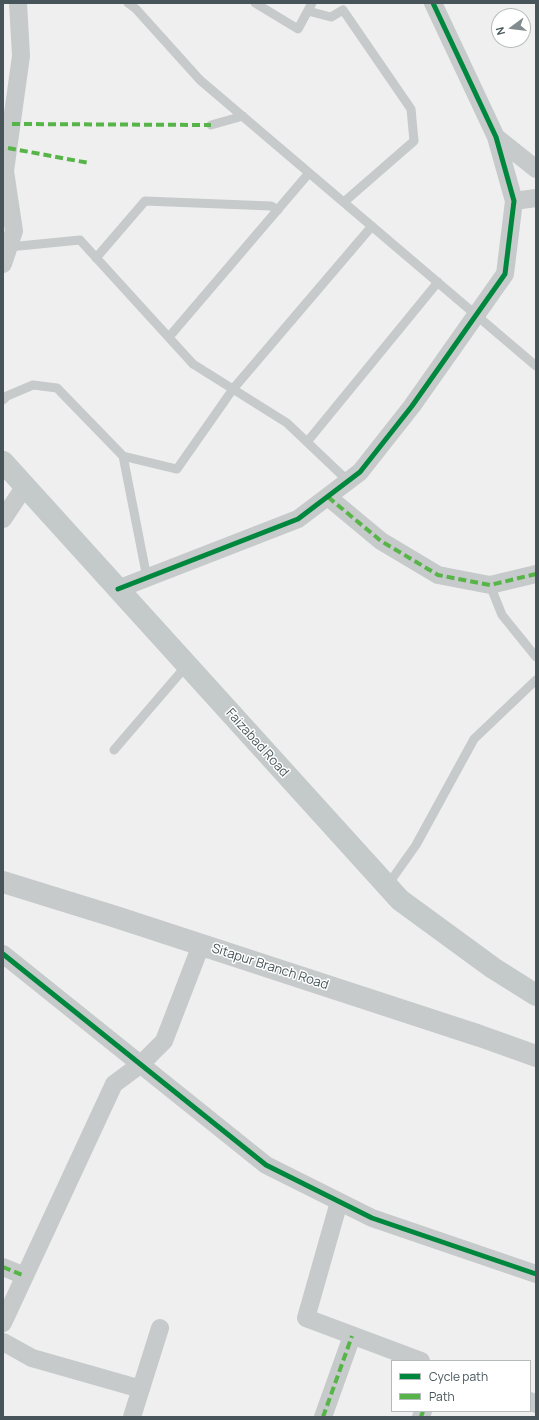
<!DOCTYPE html>
<html>
<head>
<meta charset="utf-8">
<style>
  body { margin:0 }
  #map { position:relative; width:539px; height:1420px; overflow:hidden; background:#efefef; font-family:Manrope,sans-serif }
  canvas { display:block }
  .frame { position:absolute; inset:0; border:4px solid #47555a; pointer-events:none }
  .legend { position:absolute; left:391px; top:1360px; width:140px; height:52px; box-sizing:border-box; background:#fff; border:1px solid #b5bbbd; margin:0; padding:5px 7px; list-style:none; font-size:12px; color:#47555a }
  .legend li { display:flex; align-items:center; gap:8px; height:20px }
  .legend b { width:20px; border:1px solid #b5bbbd }
  .north { position:absolute; left:491px; top:8px; width:40px; height:40px; box-sizing:border-box; background:#fff; border:1px solid #b5bbbd; border-radius:50%; rotate:255deg; font-size:11px; font-weight:700; line-height:16px; text-align:center; color:#47555a }
  .north::after { content:''; display:block; margin:auto; width:14px; height:18px; background:#828b8e; clip-path:polygon(50% 0,100% 100%,50% 72%,0 100%) }
</style>
</head>
<body>
<div id="map">
<canvas width="539" height="1420"></canvas>
<div class="frame"></div>
<ul class="legend">
<li><b style="height:5px;background:#00873e"></b>Cycle path</li>
<li><b style="height:5px;background:#57b448"></b>Path</li>
</ul>
<div class="north">N</div>
</div>
<script>
const ctx = document.querySelector('canvas').getContext('2d');
ctx.lineJoin = 'round';
const poly = rows => new Path2D(rows.map(r => 'M' + r).join(''));
function strokePath(path, color, width, dash) { ctx.strokeStyle = color; ctx.lineWidth = width; ctx.lineCap = dash ? 'butt' : 'round'; ctx.setLineDash(dash || []); ctx.stroke(path); }
function write(font, color, halo, rows, align = 'center') {
  ctx.font = font + ' Manrope,sans-serif'; ctx.lineWidth = 3; ctx.setLineDash([]); ctx.textBaseline = 'middle'; ctx.strokeStyle = halo; ctx.fillStyle = color; for (const [text, x, y, turn = 0] of rows) {
    ctx.save(); ctx.translate(x, y); ctx.rotate((+turn || 0) * Math.PI / 180); ctx.textAlign = isNaN(turn) ? turn : align; if (halo) ctx.strokeText(text, 0, 0); ctx.fillText(text, 0, 0); ctx.restore();
  }
}
strokePath(poly([
  [128,3,136,9,200,80,536,366],
  [255,3,298,29,312,3],
  [308,11,331,17,343,10,411,109,414,141,344,202],
  [211,125,243,116],
  [9,247,80,240,193,364,287,423,348,481],
  [96,258,145,201,271,206,278,210],
  [169,337,309,173],
  [3,400,7,396,33,385,57,388,123,456,147,578],
  [307,442,438,282],
  [123,456,177,469,233,389,372,226],
  [490,585,502,615,536,657],
  [114,750,187,665],
  [387,886,416,845,474,739,536,680]
]), '#c6cacb', 9);
strokePath(poly([
  [496,137,536,169],
  [514,201,536,198],
  [3,264,14,231,5,171,21,56,18,3],
  [328,497,381,541,438,575,490,585,536,574],
  [3,519,25,486],
  [118,589,298,519,360,472,412,406,505,274,514,201,496,137,433,3],
  [3,954,266,1165,372,1218,536,1274],
  [339,1202,306,1318,421,1361],
  [3,1267,25,1276],
  [3,1323,114,1084,141,1064,164,1041,201,945],
  [3,1342,32,1358,141,1389],
  [530,1401,536,1404],
  [132,1417,160,1328],
  [323,1417,352,1336],
  [421,1417,423,1411]
]), '#c6cacb', 18);
strokePath(poly([
  [3,882,116,917,480,1036,536,1056]
]), '#c6cacb', 22);
strokePath(poly([
  [3,462,400,900,493,968,536,995]
]), '#c4c9ca', 22);
strokePath(poly([
  [12,124,211,125],
  [8,148,89,163],
  [328,497,381,541,438,575,490,585,536,574],
  [3,1267,25,1276],
  [323,1417,352,1336],
  [421,1417,423,1411]
]), '#57b448', 4, [8, 4]);
strokePath(poly([
  [118,589,298,519,360,472,412,406,505,274,514,201,496,137,433,3],
  [3,954,266,1165,372,1218,536,1274]
]), '#00873e', 5);
write('13px', '#47555a', '#fff', [
  ["Faizabad Road",257,743,48],
  ["Sitapur Branch Road",270,967,18]
]);
</script>
</body>
</html>
